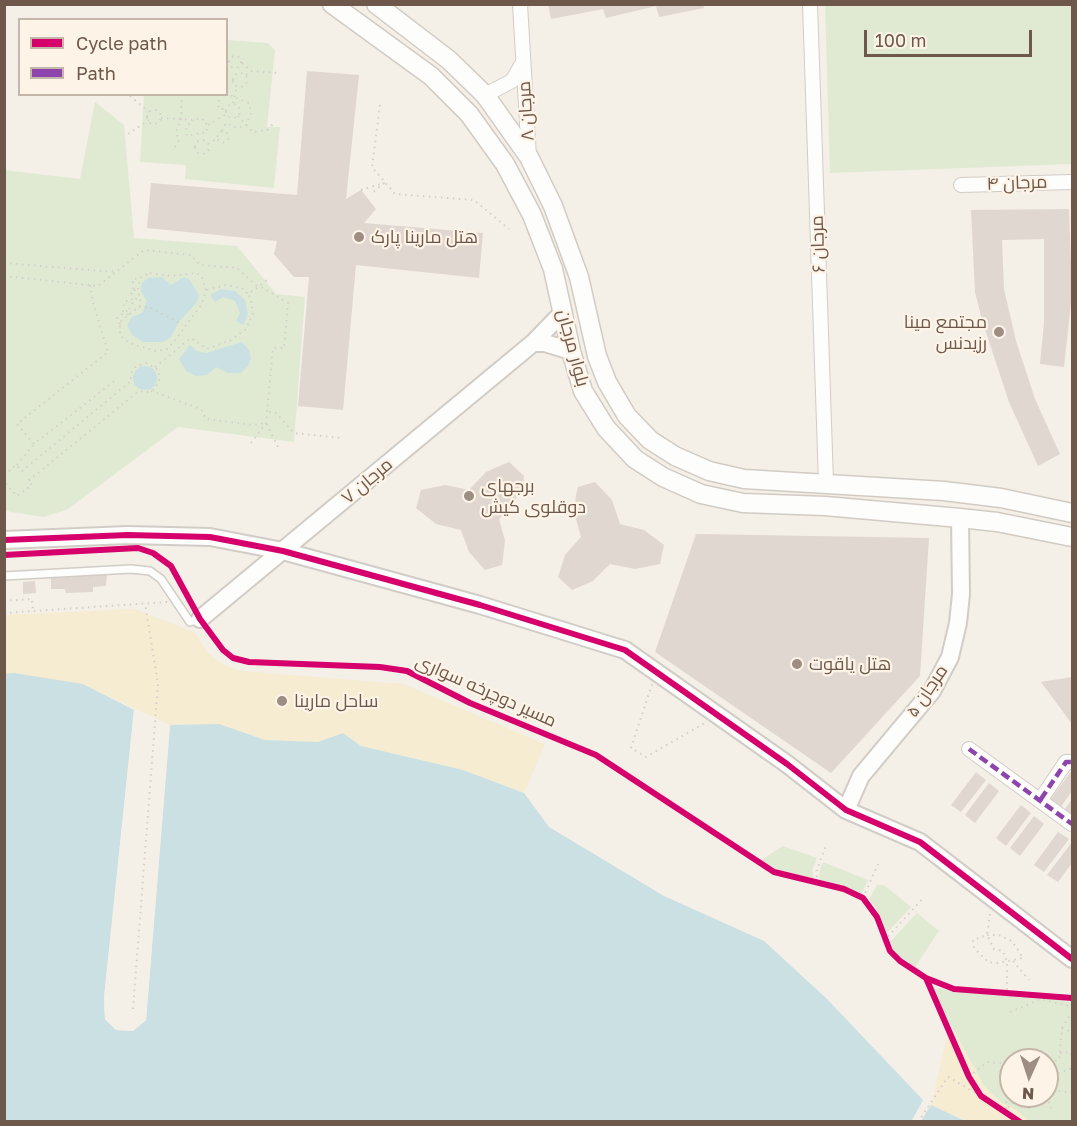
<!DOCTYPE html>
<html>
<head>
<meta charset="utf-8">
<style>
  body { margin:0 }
  #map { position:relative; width:1077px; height:1126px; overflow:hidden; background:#f4efe7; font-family:"Golos Text",sans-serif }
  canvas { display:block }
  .frame { position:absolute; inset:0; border:6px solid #6e584b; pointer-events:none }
  .legend { position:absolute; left:18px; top:18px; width:210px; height:78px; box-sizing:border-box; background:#fdf4e7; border:2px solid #c4b6a9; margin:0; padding:8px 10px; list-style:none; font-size:18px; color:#6e584b }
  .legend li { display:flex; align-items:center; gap:12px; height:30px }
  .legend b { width:30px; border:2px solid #c4b6a9 }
  .north { position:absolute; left:999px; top:1048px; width:60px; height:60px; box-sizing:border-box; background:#fdf4e7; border:2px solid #c4b6a9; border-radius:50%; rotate:183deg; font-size:16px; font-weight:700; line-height:24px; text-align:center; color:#6e584b }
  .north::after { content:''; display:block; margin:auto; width:21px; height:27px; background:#9d8d82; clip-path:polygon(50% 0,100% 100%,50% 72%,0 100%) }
  .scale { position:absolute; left:864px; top:30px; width:168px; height:27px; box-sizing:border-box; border:3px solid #6e584b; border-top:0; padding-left:8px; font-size:18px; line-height:21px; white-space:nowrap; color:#6e584b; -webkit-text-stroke:4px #fdf4e7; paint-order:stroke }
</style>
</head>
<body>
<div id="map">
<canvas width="1077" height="1126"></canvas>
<div class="frame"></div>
<ul class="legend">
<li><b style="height:8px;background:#d6006c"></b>Cycle path</li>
<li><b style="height:8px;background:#8e44ad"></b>Path</li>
</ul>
<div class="north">N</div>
<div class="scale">100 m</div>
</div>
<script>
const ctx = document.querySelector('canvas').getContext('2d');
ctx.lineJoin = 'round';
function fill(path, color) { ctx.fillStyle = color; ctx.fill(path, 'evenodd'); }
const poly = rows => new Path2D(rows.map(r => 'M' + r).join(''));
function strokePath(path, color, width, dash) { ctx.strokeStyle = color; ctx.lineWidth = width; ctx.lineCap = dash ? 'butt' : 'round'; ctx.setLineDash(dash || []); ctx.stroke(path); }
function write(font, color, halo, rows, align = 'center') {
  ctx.font = font + ' "Golos Text",Cairo,sans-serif'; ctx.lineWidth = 4.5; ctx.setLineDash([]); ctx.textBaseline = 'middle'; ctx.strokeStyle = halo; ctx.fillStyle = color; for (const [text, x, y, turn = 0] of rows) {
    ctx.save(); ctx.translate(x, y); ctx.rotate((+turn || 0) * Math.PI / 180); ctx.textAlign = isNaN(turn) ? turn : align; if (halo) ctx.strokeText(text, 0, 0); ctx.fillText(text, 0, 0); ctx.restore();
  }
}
fill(poly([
  [825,5,1072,5,1072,164,830,173],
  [227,40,268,43,275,50,267,127,280,127,274,188,185,179,186,165,140,162,144,95,226,94],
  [95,102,124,125,134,238,237,246,276,294,305,297,294,442,178,427,68,509,44,517,11,512,5,510,4,170,80,179],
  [783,846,817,858,812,871,814,878,786,874,761,860],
  [823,862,868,880,861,895,845,887,820,881,819,873],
  [877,885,884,885,911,907,885,935,876,908,869,899],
  [917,913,939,931,915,967,894,952,890,942],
  [940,988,951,991,1049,996,1072,1003,1072,1121,1029,1121,1016,1110,999,1101,984,1086,934,994,934,989],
  [1011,1060,1047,1060,1047,1096,1011,1096]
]), '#e0ead3');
fill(poly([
  [134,609,194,632,209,654,224,665,242,671,403,684,545,744,524,793,463,770,361,746,343,733,318,742,265,740,219,724,170,725,83,684,5,674,5,615],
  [950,1024,984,1086,999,1101,1016,1110,1029,1121,965,1121,931,1105]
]), '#f5ecd1');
fill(poly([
  [162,277,171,285,184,277,189,279,199,295,197,302,179,322,171,337,163,342,143,342,132,335,127,325,132,317,142,313,147,301,141,292,142,283,148,278],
  [221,289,235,291,245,300,248,314,243,325,236,321,240,313,235,301,223,297,215,302,210,295],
  [242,342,249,350,251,358,248,366,241,373,228,373,216,367,207,375,196,376,186,371,179,359,190,345,197,351,206,353],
  '133 378a12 12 0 1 1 24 0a12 12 0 1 1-24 0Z',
  [14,673,83,684,134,710,104,998,105,1019,116,1030,133,1031,146,1020,170,725,219,724,265,740,318,742,343,733,361,746,463,770,524,793,549,827,664,896,764,941,827,999,923,1100,911,1122,5,1122,4,674],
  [931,1105,965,1121,921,1121]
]), '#cae0e2');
fill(poly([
  [134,710,137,711,107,998,108,1018,117,1027,132,1028,143,1018,168,724,170,725,146,1020,133,1031,116,1030,105,1019,104,998]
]), '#f4efe7');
fill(poly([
  [548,4,703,4,704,8,659,17,656,6,606,18,603,9,551,19],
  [307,71,359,75,346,199,361,190,376,209,364,223,483,233,479,278,356,265,343,410,298,406,309,277,294,277,274,254,277,241,147,228,151,183,297,195],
  [1069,209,1072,293,1064,367,1040,364,1044,323,1044,239,1002,240,1004,289,1016,341,1035,399,1060,454,1038,466,1009,402,982,320,975,292,971,210],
  [509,462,524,476,523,484,512,507,499,519,505,541,502,565,485,570,469,552,461,530,436,524,416,508,421,490,445,485,469,490,486,472],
  [595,482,612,500,620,524,644,530,664,545,660,564,635,569,610,564,593,581,572,590,558,577,565,555,581,537,574,512,576,495,578,487],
  [696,534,929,538,920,676,831,773,655,652],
  [107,574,106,586,93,587,93,592,66,593,65,589,51,589,51,577],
  [35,581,36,593,23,594,23,582],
  [1072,677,1072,724,1041,682],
  [1072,770,1072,791,1058,811,1048,803],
  [976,772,986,780,961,812,951,805],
  [989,783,999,791,975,823,965,815],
  [1072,799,1072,821,1062,813],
  [1021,805,1031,813,1006,846,996,838],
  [1034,816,1044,824,1020,856,1010,848],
  [1058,832,1069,839,1044,872,1034,865],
  [1072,842,1072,863,1058,882,1047,875]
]), '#e0d7d0');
const service = poly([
  [4,576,131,569,150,571,161,579,190,622,200,619]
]);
const minor = poly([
  [520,4,529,157],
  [810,4,826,483],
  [485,95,512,81,522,64],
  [961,185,1072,182],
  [969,749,1072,824],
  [1041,799,1066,762,1072,762]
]);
const tertiary = poly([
  [533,343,545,343,571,351],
  [4,540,128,535,210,537,283,551,480,605,625,650,787,764,846,810,920,842,1072,959],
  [200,619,533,343,563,312],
  [846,810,861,776,932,691,950,657,958,623,961,594,960,518]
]);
const secondary = poly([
  [332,4,431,76,469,114,505,164,532,215,553,269,571,351,583,391,606,428,635,459,663,477,701,494,743,503,825,506,960,518,997,522,1072,537],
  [376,4,449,60,485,95,529,157,553,206,579,277,597,356,607,382,627,416,650,440,675,456,709,471,744,479,944,491,1001,498,1072,513]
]);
strokePath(service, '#d2ccc6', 10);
strokePath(minor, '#d2ccc6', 16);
strokePath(tertiary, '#d2ccc6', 20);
strokePath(secondary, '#d2cbc4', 21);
strokePath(poly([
  '229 62a6 6 0 1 1 12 0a6 6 0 1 1-12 0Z',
  [242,63,251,71],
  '233 80a7 7 0 1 1 14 0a7 7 0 1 1-14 0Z',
  [246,75,252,71,278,73],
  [226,83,234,81],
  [220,94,218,106,219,109,226,109],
  [130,96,149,112],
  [233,103,237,86],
  '226 111a7 7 0 1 1 14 0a7 7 0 1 1-14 0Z',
  [380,105,372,167,395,194,474,200,509,229],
  '147 117a7 7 0 1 1 14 0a7 7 0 1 1-14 0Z',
  [238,116,253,132,267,130,273,124],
  [161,118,193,120,200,118,206,121,207,132,187,136,186,127,193,120],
  [208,125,227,114],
  [222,131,226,123,237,128,246,125,251,113,249,103,233,97,226,90],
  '217.5 137a5.5 5.5 0 1 1 11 0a5.5 5.5 0 1 1-11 0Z',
  [128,134,149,120],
  '195 147a7 7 0 1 1 14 0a7 7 0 1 1-14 0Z',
  [208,144,218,138],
  [175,147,179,140,176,132,181,120,182,94],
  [361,190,384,183,371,194],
  [4,263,115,272],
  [150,273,171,276,197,273,203,279,206,291,201,305,176,339,167,349,156,351,129,343,120,335,120,322,141,305,138,289,140,278,150,273],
  [4,276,98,286,144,250,191,255,200,265,237,268,258,287],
  [90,285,93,302,108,352,17,424,34,444,117,379],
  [133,289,133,279,140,278],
  [207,290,226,285,242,288,248,294,270,278],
  [132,300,131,291,138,289],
  [139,307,149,307,183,325],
  [123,312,124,302,131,299],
  [128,315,130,306,139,295],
  [120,324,117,318,128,310],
  [155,367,191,338,207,349,231,340,245,330,253,314,251,299,248,294],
  [151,391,201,409,206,419,253,425,266,423,278,447],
  [269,412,276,413,294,433,341,438],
  [251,443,266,423,273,348,284,348,288,303,260,286],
  [17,465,34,444],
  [4,475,16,465,22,471,131,381,131,373,136,366,147,363,158,370,160,378,155,389,147,392,139,391,28,481,32,485,17,496,4,482],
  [4,601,32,599,33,611],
  [4,613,167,602],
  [652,684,631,748,646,757,705,723],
  [818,883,816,872,827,843],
  [863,898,878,864],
  [990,914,987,935,994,949,1003,951,1007,962,1007,992],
  [987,935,999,935,1012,941,1023,958,998,963,988,962,974,948,973,940,987,935],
  [884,941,924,897],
  [1013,961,1029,980],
  [133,1009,158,684,145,603],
  [1010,1012,1041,999,1072,1007],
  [1062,1028,1072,1032],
  [1060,1053,1072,1052],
  [1071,1053,1072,1059],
  [1047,1068,1050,1062,1059,1060,1062,1028,1072,1012],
  [969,1077,987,1062,1011,1064],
  [1001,1078,1011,1084],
  [1047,1078,1072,1068],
  [1047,1089,1072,1093],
  [1028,1096,1029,1109],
  [1047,1096,1051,1108],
  [1006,1109,1008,1063],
  [1003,1111,1022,1096],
  [918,1122,948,1077,981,1096],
  [1069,1122,1072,1119]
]), '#d5cfc9', 2, [1.5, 4.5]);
strokePath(service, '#fdfdfb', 7);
strokePath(minor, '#fdfdfb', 14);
strokePath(tertiary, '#fdfdfb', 16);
strokePath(secondary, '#fdfdfb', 18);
strokePath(poly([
  [969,749,1072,824],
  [1041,799,1066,762,1072,762]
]), '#8e44ad', 4.5, [9, 4.5]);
strokePath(poly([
  [4,540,128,535,210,537,283,551,480,605,625,650,787,764,846,810,920,842,1072,959],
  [4,555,138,548,153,553,171,566,200,619,223,650,233,658,249,662,380,667,407,671,470,703,596,755,774,872,844,889,863,898,877,917,890,951,900,961,926,978,969,1077,981,1096,1020,1122],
  [926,978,954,989,1072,998]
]), '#d6006c', 6);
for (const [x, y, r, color] of [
  [359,237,6,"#9d8d82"],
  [999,332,6,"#9d8d82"],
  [469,496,6,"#9d8d82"],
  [797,664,6,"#9d8d82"],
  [282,701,6,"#9d8d82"]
]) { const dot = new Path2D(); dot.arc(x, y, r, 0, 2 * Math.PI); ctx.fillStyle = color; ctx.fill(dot); strokePath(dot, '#fdf4e7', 2); }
write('18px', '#6e584b', '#fdf4e7', [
  ["مرجان ۸",526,111,-94],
  ["مرجان ۴",1017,183,-2],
  ["مرجان ۶",818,244,-92],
  ["بلوار مرجان",573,348,75],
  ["مرجان ۷",367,481,-40],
  ["مسیر دوچرخه سواری",486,691,24],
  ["مرجان ۵",927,691,-56]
]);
write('18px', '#6e584b', '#fdf4e7', [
  ["هتل مارینا پارک",371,237],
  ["مجتمع مینا",987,322,"right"],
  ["رزیدنس",987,343,"right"],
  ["برجهای",481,486],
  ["دوقلوی کیش",481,507],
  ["هتل یاقوت",809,664],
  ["ساحل مارینا",294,701]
], 'left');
</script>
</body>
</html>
